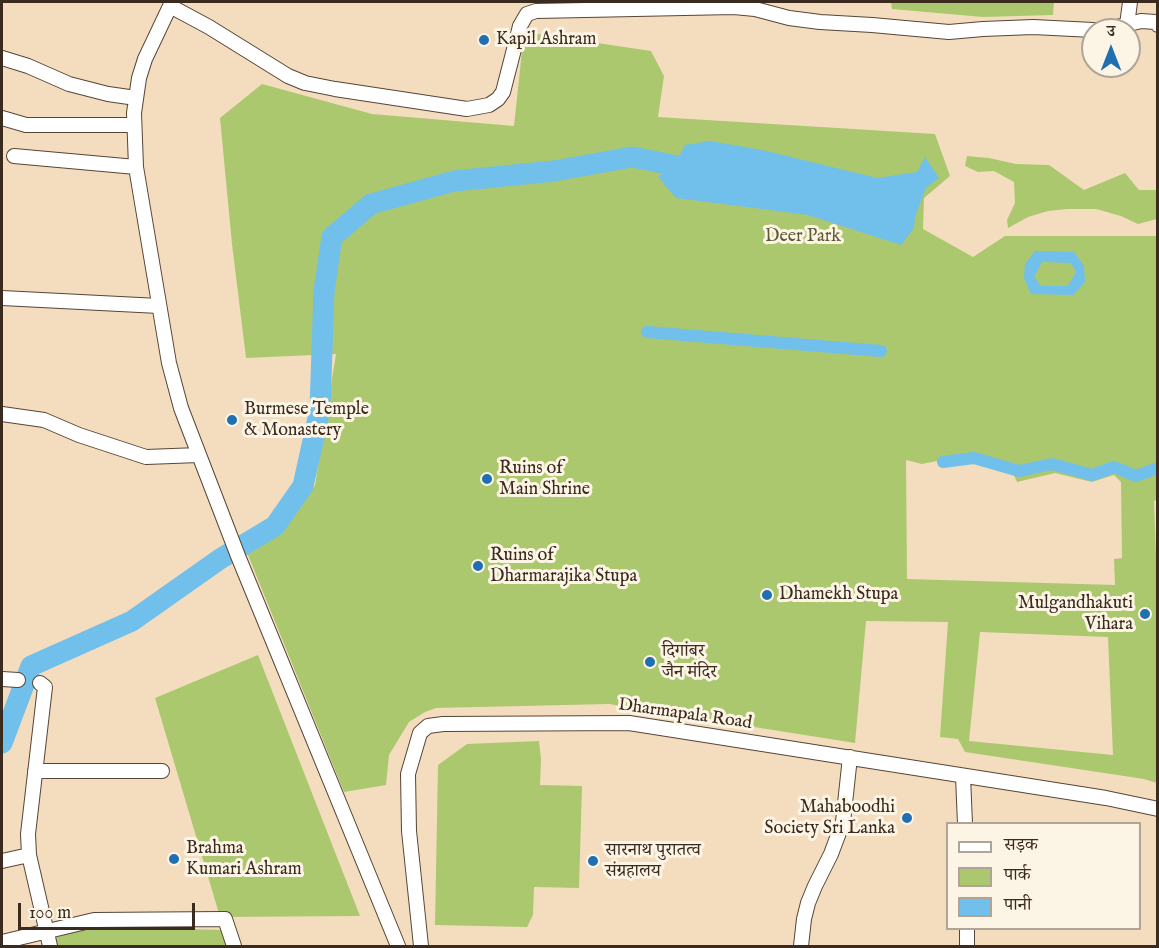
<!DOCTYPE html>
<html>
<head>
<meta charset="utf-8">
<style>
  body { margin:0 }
  #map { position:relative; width:1159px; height:948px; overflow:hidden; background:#f4ddbf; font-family:"IM FELL English","Noto Serif Devanagari",serif }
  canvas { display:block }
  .frame { position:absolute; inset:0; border:3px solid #3b2a1e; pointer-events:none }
  .legend { position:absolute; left:946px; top:822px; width:195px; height:108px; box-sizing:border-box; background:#fcf5e5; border:2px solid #afa495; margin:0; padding:8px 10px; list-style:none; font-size:18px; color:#3b2a1e }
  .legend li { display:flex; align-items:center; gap:12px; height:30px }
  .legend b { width:30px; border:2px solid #afa495 }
  .north { position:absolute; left:1081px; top:18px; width:60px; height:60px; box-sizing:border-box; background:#fcf5e5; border:2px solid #afa495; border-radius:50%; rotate:0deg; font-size:16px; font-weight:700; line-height:24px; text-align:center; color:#3b2a1e }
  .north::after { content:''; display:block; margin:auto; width:21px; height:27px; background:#1f6fb2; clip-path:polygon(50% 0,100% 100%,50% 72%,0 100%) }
  .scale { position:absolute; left:18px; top:903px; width:177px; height:27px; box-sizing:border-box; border:3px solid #3b2a1e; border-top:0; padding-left:8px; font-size:18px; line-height:21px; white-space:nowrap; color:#3b2a1e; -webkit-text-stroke:4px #fcf5e5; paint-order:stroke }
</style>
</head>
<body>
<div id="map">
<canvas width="1159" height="948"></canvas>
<div class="frame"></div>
<ul class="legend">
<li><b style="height:8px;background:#fff"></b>सड़क</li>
<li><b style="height:16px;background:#abc86f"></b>पार्क</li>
<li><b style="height:16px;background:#71bfeb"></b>पानी</li>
</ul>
<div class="north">उ</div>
<div class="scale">100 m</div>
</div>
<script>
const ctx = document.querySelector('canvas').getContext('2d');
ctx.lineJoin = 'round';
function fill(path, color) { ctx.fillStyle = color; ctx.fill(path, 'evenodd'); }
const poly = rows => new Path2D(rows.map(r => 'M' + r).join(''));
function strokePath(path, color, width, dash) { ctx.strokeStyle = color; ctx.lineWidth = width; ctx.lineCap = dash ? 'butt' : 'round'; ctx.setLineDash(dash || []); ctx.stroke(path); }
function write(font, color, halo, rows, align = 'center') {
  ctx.font = font + ' "IM FELL English","Noto Serif Devanagari",serif'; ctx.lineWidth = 6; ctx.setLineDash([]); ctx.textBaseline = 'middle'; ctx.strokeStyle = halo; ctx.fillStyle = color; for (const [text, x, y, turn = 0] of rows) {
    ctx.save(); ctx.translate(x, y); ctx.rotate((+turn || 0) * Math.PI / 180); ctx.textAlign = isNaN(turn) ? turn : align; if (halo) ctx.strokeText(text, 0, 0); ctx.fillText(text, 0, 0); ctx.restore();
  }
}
fill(poly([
  [891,2,1054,2,1053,15,983,17,892,9],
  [524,32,651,51,664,76,658,117,935,134,950,176,924,198,923,229,973,257,1005,236,1157,236,1158,499,1154,501,1156,555,1158,556,1157,783,1144,779,965,752,958,739,940,737,948,622,866,621,855,743,609,704,436,708,425,712,409,722,389,755,386,785,344,792,246,550,285,529,315,485,336,354,246,358,232,244,220,118,262,84,372,114,514,126],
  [967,455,1008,463,1017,482,1055,473,1092,482,1114,475,1121,482,1122,558,1114,559,1115,585,907,579,906,460,922,464],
  [980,632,1108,637,1113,755,969,741],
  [967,156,989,158,1016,164,1049,165,1084,190,1125,173,1139,190,1157,190,1157,219,1138,224,1121,216,1096,209,1067,209,1048,211,1028,217,1008,228,1007,220,1015,203,1014,182,994,171,978,172,965,166],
  [258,655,360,916,220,917,155,698],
  [539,741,541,759,540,785,582,786,579,888,534,887,533,915,527,927,435,925,438,765,467,744],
  [99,927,224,930,230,946,56,946,54,934]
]), '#abc86f');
fill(poly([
  [710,141,762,150,877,178,917,172,925,157,939,178,926,188,915,217,914,228,901,245,808,215,676,198,658,177,675,165,685,145],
  [1035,251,1074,252,1084,266,1085,282,1073,295,1031,294,1024,278,1025,264],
  [1042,262,1071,263,1076,272,1068,286,1041,286,1034,277]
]), '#71bfeb');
strokePath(poly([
  [647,332,881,351],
  [943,462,974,458,1019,471,1052,464,1092,475,1114,467,1136,476,1158,468]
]), '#71bfeb', 12);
strokePath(poly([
  [2,743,31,666,132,621,220,559,275,526,303,486,320,409,324,291,332,237,371,204,454,181,554,171,632,157,703,171]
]), '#71bfeb', 21);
const minor = poly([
  [172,2,145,59,139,78,134,113,136,167,169,363,181,408,238,556,398,946],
  [170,6,209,27,288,76,305,83,335,89,467,109,489,105,498,99,503,92,520,26,527,14,536,11,734,7,755,9,789,18,820,22,872,25,949,32,983,29,1033,27,1093,30],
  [1127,25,1130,2],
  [1097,30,1109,29,1141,21,1156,22,1158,25],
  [2,58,28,66,69,84,108,94,136,98],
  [2,118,26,125,134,125],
  [14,156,136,167],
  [2,298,159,306],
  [2,414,44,420,79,435,146,457,199,455],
  [2,679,18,680],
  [40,683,45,687,28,834,29,855,50,946],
  [35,771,162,771],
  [963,776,965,824],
  [2,861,29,855],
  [967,928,967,946],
  [2,942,94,920,225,919,234,946],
  [421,946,409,831,408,774,420,733,428,726,443,724,629,723,1106,798,1158,809],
  [801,946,804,919,808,903,815,886,831,854,843,822,850,757]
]);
strokePath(minor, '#574536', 16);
strokePath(minor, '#fff', 14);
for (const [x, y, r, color] of [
  [484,40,6,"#1f6fb2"],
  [232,420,6,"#1f6fb2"],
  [487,479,6,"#1f6fb2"],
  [478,566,6,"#1f6fb2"],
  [767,595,6,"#1f6fb2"],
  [1145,614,6,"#1f6fb2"],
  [650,662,6,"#1f6fb2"],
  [907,818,6,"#1f6fb2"],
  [174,859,6,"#1f6fb2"],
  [593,861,6,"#1f6fb2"]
]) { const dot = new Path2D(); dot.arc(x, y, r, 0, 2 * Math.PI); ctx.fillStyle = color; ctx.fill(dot); strokePath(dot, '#fcf5e5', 2); }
write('18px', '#3b2a1e', '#fcf5e5', [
  ["Kapil Ashram",496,40],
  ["Burmese Temple",244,410],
  ["& Monastery",244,431],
  ["Ruins of",499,469],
  ["Main Shrine",499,490],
  ["Ruins of",490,556],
  ["Dharmarajika Stupa",490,577],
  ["Dhamekh Stupa",779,595],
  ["Mulgandhakuti",1133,604,"right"],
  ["Vihara",1133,625,"right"],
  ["दिगांबर",662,652],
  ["जैन मंदिर",662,673],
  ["Mahaboodhi",895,808,"right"],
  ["Society Sri Lanka",895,829,"right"],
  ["Brahma",186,849],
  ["Kumari Ashram",186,870],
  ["सारनाथ पुरातत्व",605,851],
  ["संग्रहालय",605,872]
], 'left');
write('18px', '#5d5936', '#fcf5e5', [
  ["Deer Park",803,237]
]);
write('18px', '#3b2a1e', '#fcf5e5', [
  ["Dharmapala Road",685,715,8]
]);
</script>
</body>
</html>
